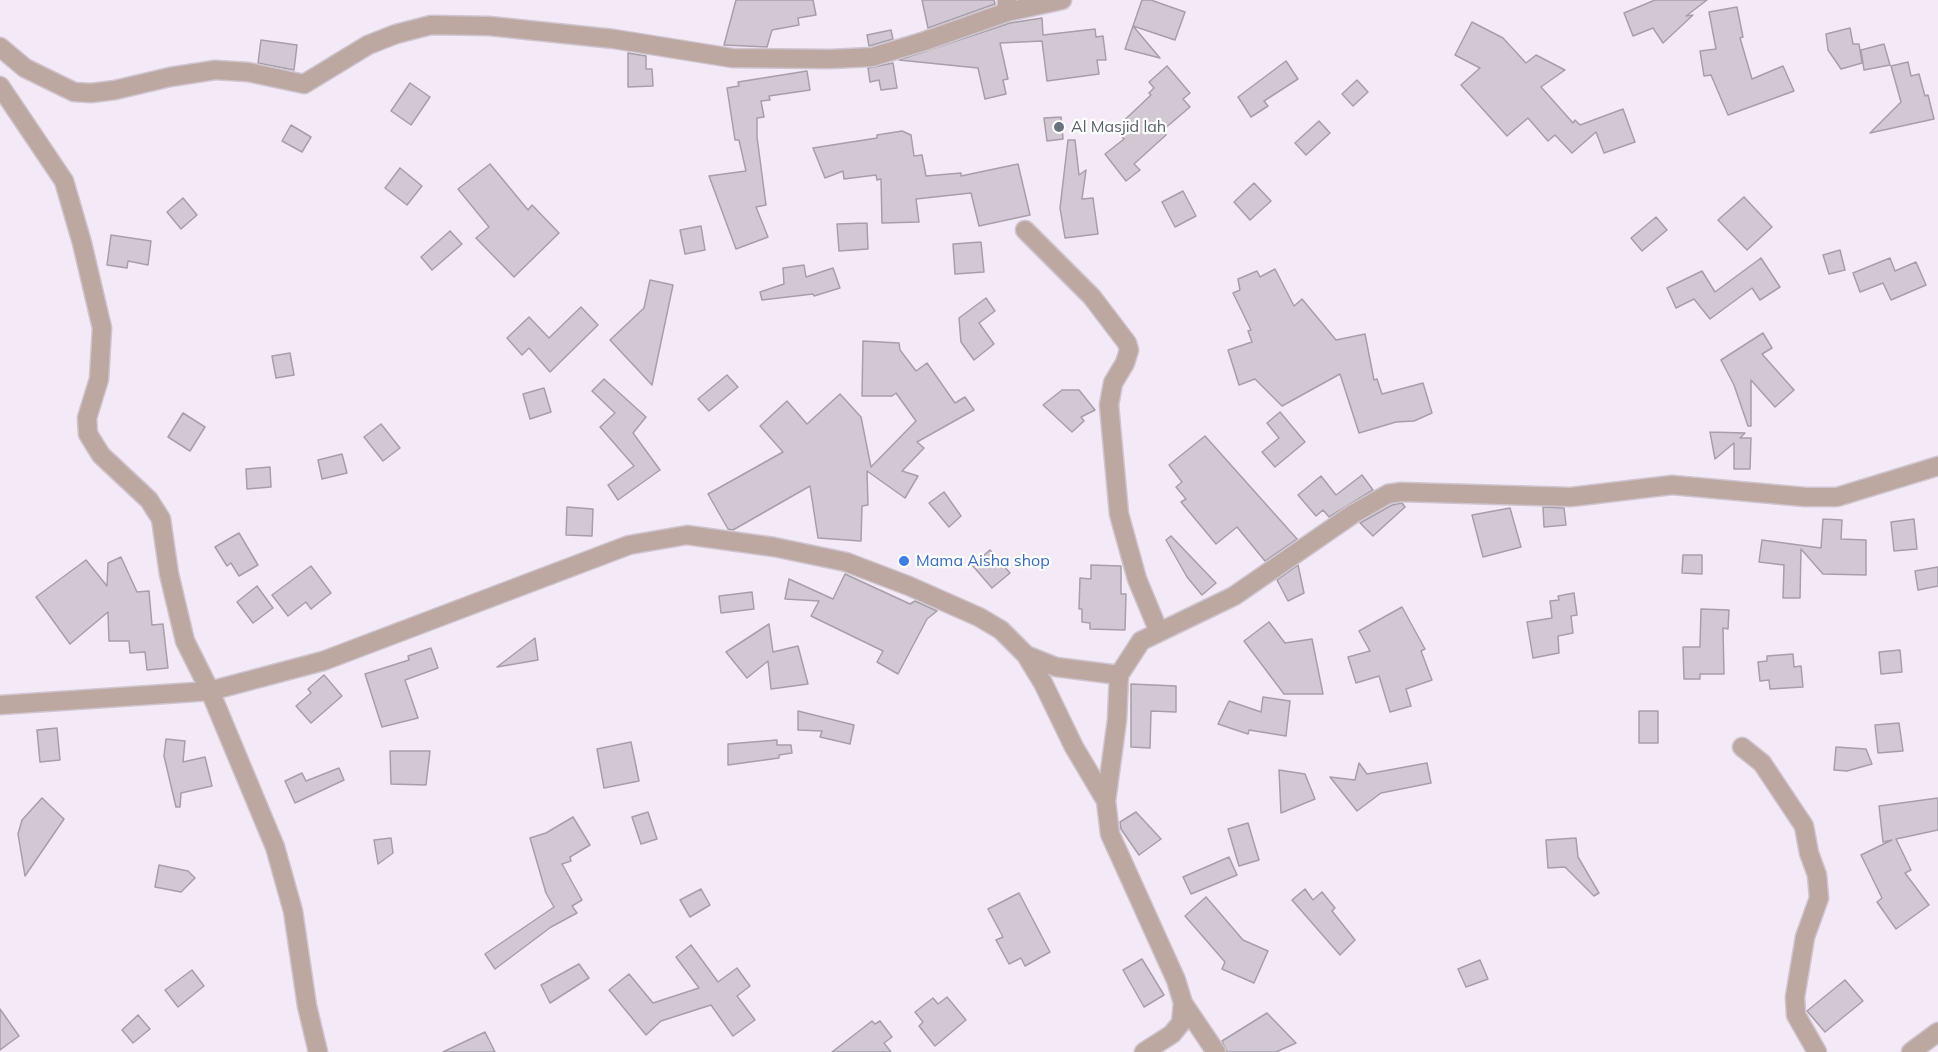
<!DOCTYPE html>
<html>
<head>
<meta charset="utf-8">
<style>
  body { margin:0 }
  canvas { display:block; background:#f4eaf7 }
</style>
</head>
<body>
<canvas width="1938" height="1052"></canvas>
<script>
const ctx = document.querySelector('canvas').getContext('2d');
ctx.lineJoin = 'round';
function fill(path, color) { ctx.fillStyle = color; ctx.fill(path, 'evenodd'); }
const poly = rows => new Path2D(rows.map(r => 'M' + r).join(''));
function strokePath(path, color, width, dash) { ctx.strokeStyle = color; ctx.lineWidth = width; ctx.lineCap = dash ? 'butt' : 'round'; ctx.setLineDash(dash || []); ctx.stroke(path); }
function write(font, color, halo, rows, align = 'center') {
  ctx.font = font + ' Mulish,sans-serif'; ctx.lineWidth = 4.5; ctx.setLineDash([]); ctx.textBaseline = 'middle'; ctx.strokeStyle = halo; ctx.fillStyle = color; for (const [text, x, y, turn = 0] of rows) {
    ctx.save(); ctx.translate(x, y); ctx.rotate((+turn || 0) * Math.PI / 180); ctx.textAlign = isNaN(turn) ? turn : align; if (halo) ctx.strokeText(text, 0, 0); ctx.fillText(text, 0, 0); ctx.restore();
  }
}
const building = poly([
  [736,0,813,0,816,15,798,18,799,25,772,30,767,47,724,45,736,0],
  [922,0,994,0,995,4,928,28,922,0],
  [1142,0,1151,0,1185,12,1175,40,1133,26,1142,0],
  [1655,0,1707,0,1686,16,1693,15,1663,43,1653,28,1633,36,1624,13,1655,0],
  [1737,7,1743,37,1740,38,1752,79,1783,66,1794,91,1728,115,1711,75,1704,76,1700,51,1716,49,1709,12,1737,7],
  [1042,18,1043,35,1095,29,1096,37,1103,36,1106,60,1097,60,1099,74,1047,81,1042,41,1000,43,1008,79,1003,80,1006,94,985,99,978,68,899,60,1010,23,1042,18],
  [1472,22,1503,38,1526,63,1536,55,1565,70,1541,87,1573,123,1575,120,1580,125,1623,109,1635,142,1604,153,1596,132,1572,153,1555,135,1548,141,1528,118,1507,136,1461,85,1480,68,1455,55,1472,22],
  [1133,26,1160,58,1125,49,1133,26],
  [1850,28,1853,44,1859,44,1862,63,1841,69,1828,50,1826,34,1850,28],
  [891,30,893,39,869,46,867,35,891,30],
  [261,40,297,45,294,70,258,63,261,40],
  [1884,44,1890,65,1864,70,1861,50,1884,44],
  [628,53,646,56,646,69,652,69,653,86,628,87,628,53],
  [1286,61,1298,79,1264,101,1268,106,1251,117,1238,97,1286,61],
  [1908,62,1911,76,1919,74,1925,96,1928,95,1934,119,1870,133,1901,102,1891,66,1908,62],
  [893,63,897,88,881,90,879,80,870,82,868,68,893,63],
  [1167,66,1190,93,1183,99,1190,107,1163,130,1166,135,1134,164,1140,170,1126,181,1105,154,1124,139,1115,129,1151,95,1149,93,1154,88,1149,82,1167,66],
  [807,71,810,90,769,96,770,100,761,101,764,117,757,118,757,137,766,205,756,207,768,237,736,249,709,176,746,171,739,140,735,140,727,88,739,86,738,82,807,71],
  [1357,80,1368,92,1353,106,1342,94,1357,80],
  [410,83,430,97,411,125,391,111,410,83],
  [1061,117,1063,139,1047,141,1044,118,1061,117],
  [1319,121,1330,133,1306,155,1295,143,1319,121],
  [291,125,311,137,302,152,282,141,291,125],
  [902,131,911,135,914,156,922,155,926,176,961,173,961,176,1018,164,1030,215,979,226,971,193,916,199,919,222,882,223,881,179,877,180,876,175,844,179,843,171,825,178,813,148,877,138,877,135,902,131],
  [1068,140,1075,140,1079,175,1086,170,1082,199,1093,198,1098,234,1065,238,1060,208,1068,140],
  [490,164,528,210,532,205,559,233,514,277,476,238,489,227,458,189,490,164],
  [400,168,422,186,407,205,385,188,400,168],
  [1254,183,1271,201,1250,220,1234,202,1254,183],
  [1183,191,1196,216,1175,227,1162,202,1183,191],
  [1744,197,1772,227,1747,250,1718,220,1744,197],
  [183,198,197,215,181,229,167,212,183,198],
  [1656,217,1667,230,1642,251,1631,238,1656,217],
  [867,223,868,249,839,251,837,224,867,223],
  [701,226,705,250,685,254,680,230,701,226],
  [450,231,462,244,432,270,421,257,450,231],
  [111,235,151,241,148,265,128,261,127,268,107,265,111,235],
  [981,242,984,272,955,274,953,244,981,242],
  [1840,250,1845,270,1829,274,1823,255,1840,250],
  [1761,258,1780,287,1760,300,1752,288,1710,319,1694,299,1676,308,1667,288,1702,271,1715,292,1761,258],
  [1890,258,1895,271,1916,262,1926,285,1891,300,1883,283,1860,292,1853,273,1890,258],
  [804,265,806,277,833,268,840,288,814,296,813,294,762,300,760,292,784,284,783,268,804,265],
  [1275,269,1294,306,1302,299,1336,340,1365,334,1374,380,1377,379,1382,394,1423,383,1432,413,1414,421,1396,422,1359,433,1340,374,1282,406,1255,379,1239,385,1228,350,1252,342,1248,331,1251,330,1233,293,1240,290,1238,279,1257,271,1260,277,1275,269],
  [650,280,673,285,652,385,610,340,644,308,650,280],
  [986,298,995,311,979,323,994,344,974,360,961,342,959,318,986,298],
  [581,307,598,325,550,372,529,348,522,355,507,338,529,317,549,338,581,307],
  [1763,333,1772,348,1762,354,1794,390,1775,407,1751,380,1751,426,1748,426,1734,385,1721,360,1763,333],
  [863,341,899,343,900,350,916,371,927,363,955,403,965,397,974,410,917,442,924,448,902,471,918,476,905,498,867,471,868,505,862,506,861,541,818,538,810,486,733,530,728,529,708,494,783,452,760,426,787,401,807,424,840,394,861,417,871,467,916,421,896,393,892,396,862,396,863,341],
  [290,353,294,375,276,378,272,356,290,353],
  [727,375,738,387,709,411,698,399,727,375],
  [604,379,646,417,633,433,660,470,618,500,608,485,634,466,600,427,615,413,592,391,604,379],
  [544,388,551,412,530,419,523,394,544,388],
  [1062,390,1079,390,1095,410,1081,417,1084,421,1072,432,1043,405,1062,390],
  [1280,412,1305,442,1275,467,1262,452,1279,438,1267,423,1280,412],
  [183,413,205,427,190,451,168,437,183,413],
  [381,424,400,448,383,461,364,437,381,424],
  [1710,432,1745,433,1740,438,1751,438,1750,469,1734,469,1734,443,1715,459,1710,432],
  [1205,436,1297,539,1265,561,1237,527,1216,544,1181,502,1186,499,1176,487,1182,482,1169,465,1205,436],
  [342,454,347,473,322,479,318,460,342,454],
  [270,467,271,487,247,489,246,469,270,467],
  [1362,475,1373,490,1329,517,1323,510,1316,516,1298,495,1321,476,1336,495,1362,475],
  [944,492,961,516,949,527,929,503,944,492],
  [1402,503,1405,507,1373,536,1360,523,1392,505,1402,503],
  [567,507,593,509,592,536,566,535,567,507],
  [1543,507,1564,508,1566,525,1544,527,1543,507],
  [1510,508,1521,547,1483,557,1472,515,1510,508],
  [1823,519,1842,520,1841,539,1866,540,1866,575,1823,574,1801,549,1800,598,1783,598,1784,565,1759,562,1762,540,1821,548,1823,519],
  [1914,519,1917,549,1894,551,1891,522,1914,519],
  [239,533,258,565,239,576,231,563,227,566,215,547,239,533],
  [1171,536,1216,583,1202,595,1187,577,1166,540,1171,536],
  [990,550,1010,573,992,588,972,565,990,550],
  [1683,555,1702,555,1702,574,1682,573,1683,555],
  [121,557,137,592,149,591,152,625,163,624,168,668,147,670,145,652,130,653,129,641,109,641,108,612,70,644,36,597,86,560,107,586,108,563,121,557],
  [1091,565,1121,566,1121,594,1126,594,1125,630,1090,629,1090,623,1082,622,1082,609,1079,609,1080,578,1091,579,1091,565],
  [1298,565,1304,593,1288,601,1277,580,1298,565],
  [311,566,331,593,311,609,306,602,288,616,272,595,311,566],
  [1938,567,1938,586,1918,590,1915,571,1938,567],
  [845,574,910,604,915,601,937,611,927,619,898,674,877,662,883,651,811,616,819,601,785,599,789,579,833,599,845,574],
  [257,586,273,608,253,623,237,602,257,586],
  [752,592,754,609,721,613,719,596,752,592],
  [1574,593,1577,615,1571,616,1573,633,1558,636,1559,653,1533,658,1527,622,1552,618,1550,601,1559,600,1558,596,1574,593],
  [1402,607,1425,649,1421,651,1432,680,1406,689,1411,706,1390,712,1379,676,1356,683,1348,657,1370,651,1359,631,1402,607],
  [1701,609,1729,610,1728,629,1723,628,1724,674,1700,674,1700,679,1684,679,1683,647,1700,647,1701,609],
  [1269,622,1285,643,1312,639,1323,694,1284,694,1244,641,1269,622],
  [769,624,773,652,798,646,808,684,771,689,768,661,747,678,726,652,769,624],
  [535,638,538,660,497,667,535,638],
  [431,648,438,668,405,680,418,718,382,727,365,674,409,660,408,656,431,648],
  [1900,650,1902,672,1881,674,1879,652,1900,650],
  [1793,654,1794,667,1801,666,1803,687,1770,689,1769,680,1760,681,1758,662,1767,661,1767,656,1793,654],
  [324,675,342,696,311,723,296,706,311,693,308,689,324,675],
  [1131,684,1176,686,1176,712,1151,711,1150,748,1131,747,1131,684],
  [1263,697,1290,701,1286,736,1249,730,1248,734,1218,724,1229,701,1261,712,1263,697],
  [798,711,854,725,850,744,820,737,822,731,798,730,798,711],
  [1639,711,1658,711,1658,743,1639,743,1639,711],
  [1899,723,1903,751,1878,753,1875,725,1899,723],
  [57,728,60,760,40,762,37,730,57,728],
  [166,739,185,741,183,762,205,757,212,786,181,793,180,807,176,807,164,756,166,739],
  [777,740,777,745,791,745,792,753,779,755,779,758,728,765,728,744,777,740],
  [631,742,639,781,604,788,597,749,631,742],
  [1836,747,1866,749,1872,764,1847,771,1834,770,1836,747],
  [390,751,430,751,426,785,391,784,390,751],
  [1359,763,1367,774,1427,763,1431,783,1381,793,1357,811,1330,777,1355,780,1359,763],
  [339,768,344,780,295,803,285,781,302,773,306,781,339,768],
  [1279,770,1305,774,1315,799,1281,813,1279,770],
  [42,798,64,819,25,876,18,834,22,820,42,798],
  [1938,798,1938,830,1896,839,1911,870,1905,873,1929,905,1896,929,1877,902,1882,898,1861,855,1892,840,1883,842,1879,806,1938,798],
  [648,812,657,839,641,844,632,817,648,812],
  [1136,812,1161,839,1139,855,1121,829,1120,822,1136,812],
  [573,817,590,845,570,857,571,861,562,864,582,900,572,906,577,913,551,927,495,969,485,954,554,907,546,893,530,838,546,833,573,817],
  [1248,823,1259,860,1239,866,1228,829,1248,823],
  [391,838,393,853,378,864,374,840,391,838],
  [1576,838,1578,857,1599,893,1594,896,1565,867,1548,868,1546,840,1576,838],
  [1229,857,1237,875,1191,894,1183,877,1229,857],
  [159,865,188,871,195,878,181,892,155,887,159,865],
  [701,889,710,905,690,917,680,900,701,889],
  [1305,889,1313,900,1322,892,1335,908,1332,911,1355,940,1340,955,1292,900,1305,889],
  [1019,893,1050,952,1025,966,1021,958,1009,964,996,940,1003,937,988,909,1019,893],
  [1206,897,1243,940,1268,951,1254,983,1222,969,1225,962,1185,916,1206,897],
  [691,945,718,982,737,968,750,986,737,996,755,1020,733,1036,711,1005,661,1021,646,1035,609,990,629,974,653,1003,699,988,676,957,691,945],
  [1142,959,1164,995,1144,1007,1123,970,1142,959],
  [1480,960,1488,979,1466,987,1458,969,1480,960],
  [579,964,589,978,550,1003,541,985,579,964],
  [192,970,204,986,178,1007,165,990,192,970],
  [1845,980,1863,1001,1825,1032,1807,1011,1845,980],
  [947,997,966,1020,935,1046,919,1026,923,1022,915,1012,933,998,938,1004,947,997],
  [0,1009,19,1036,0,1050,0,1009],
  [1267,1013,1296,1043,1276,1052,1227,1052,1222,1041,1267,1013],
  [138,1015,150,1029,133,1043,122,1030,138,1015],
  [872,1021,875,1024,880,1021,892,1037,884,1043,891,1052,832,1052,872,1021],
  [485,1032,495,1052,443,1052,485,1032]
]);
fill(building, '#d2c8d4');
strokePath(building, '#a79eaa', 1.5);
const street = poly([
  [1007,12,1062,0],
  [0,47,25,68,74,92,91,93,115,90,170,77,215,70,248,72,304,84,368,45,396,34,431,25,489,26,614,39,732,58,830,59,872,57,925,41,1007,12,1007,0],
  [0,86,64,181,82,243,102,328,99,379,87,418,88,434,101,455,149,500,161,519,169,574,185,641,210,691,275,847,293,911,307,1006,318,1052],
  [1025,230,1092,297,1127,343,1129,350,1125,363,1113,383,1109,405,1119,514,1137,579,1159,632],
  [1026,655,1043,683,1074,747,1106,801],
  [0,705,210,691,323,661,629,545,687,535,774,547,846,562,909,586,979,617,1001,630,1026,655,1056,667,1119,675],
  [1742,747,1762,763,1804,826,1809,853,1817,875,1819,898,1805,937,1795,997,1796,1015,1817,1052],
  [1183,1003,1216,1052],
  [1144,1052,1172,1034,1181,1023,1183,1003,1176,980,1110,834,1106,801,1117,720,1119,675,1141,641,1234,596,1353,514,1388,494,1401,492,1571,497,1672,485,1805,497,1837,497,1938,466],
  [1911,1052,1938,1032]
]);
strokePath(street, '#cec5d0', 21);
strokePath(street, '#bda7a1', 18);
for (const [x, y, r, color] of [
  [1059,127,6,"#6b7280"],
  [904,561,6,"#3f7fe0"]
]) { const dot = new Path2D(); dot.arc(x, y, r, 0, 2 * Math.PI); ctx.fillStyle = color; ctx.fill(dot); strokePath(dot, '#fff', 2); }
write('16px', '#5b616d', '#fff', [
  ["Al Masjid lah",1071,127]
], 'left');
write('16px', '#366cbe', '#fff', [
  ["Mama Aisha shop",916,561]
], 'left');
</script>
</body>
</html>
